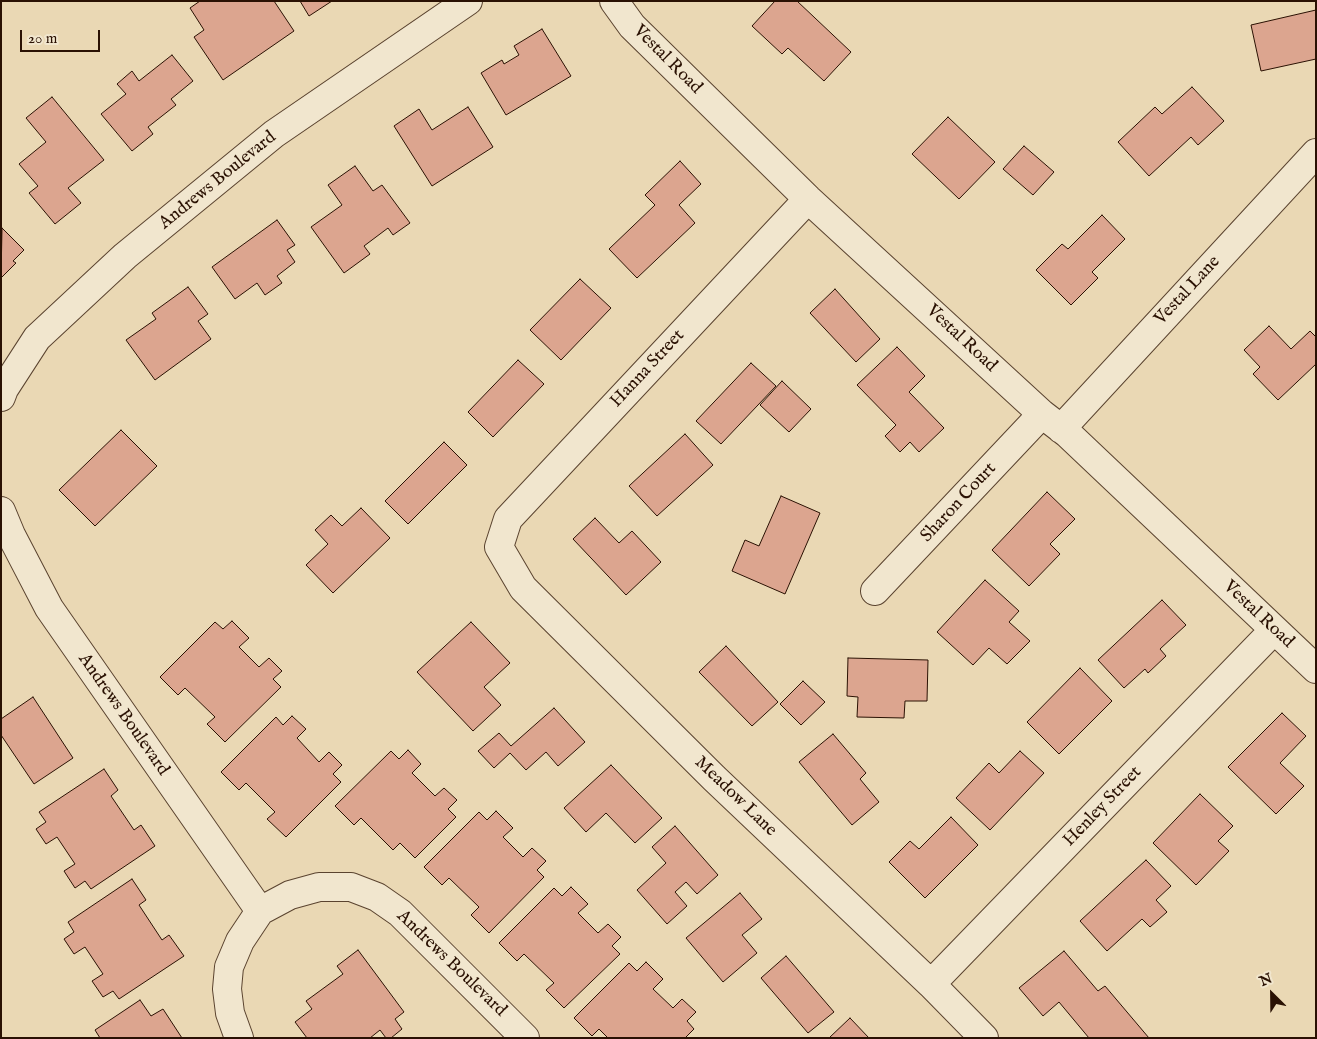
<!DOCTYPE html>
<html>
<head>
<meta charset="utf-8">
<style>
  body { margin:0 }
  #map { position:relative; width:1317px; height:1039px; overflow:hidden; background:#ead8b4; font-family:"IM FELL English",serif }
  canvas { display:block }
  .frame { position:absolute; inset:0; border:2px solid #2a1103; pointer-events:none }
  .north { position:absolute; left:1247px; top:969px; width:50px; height:50px; -webkit-text-stroke:4px #f1e6ce; paint-order:stroke; rotate:337deg; font-size:14px; font-weight:700; line-height:20px; text-align:center; color:#2a1103 }
  .north::after { content:''; display:block; margin:auto; width:18px; height:22px; background:#2a1103; clip-path:polygon(50% 0,100% 100%,50% 72%,0 100%) }
  .scale { position:absolute; left:20px; top:30px; width:80px; height:22px; box-sizing:border-box; border:2px solid #2a1103; border-top:0; padding-left:6px; font-size:15px; line-height:18px; white-space:nowrap; color:#2a1103; -webkit-text-stroke:4px #f1e6ce; paint-order:stroke }
</style>
</head>
<body>
<div id="map">
<canvas width="1317" height="1039"></canvas>
<div class="frame"></div>
<div class="north">N</div>
<div class="scale">20 m</div>
</div>
<script>
const ctx = document.querySelector('canvas').getContext('2d');
ctx.lineJoin = 'round';
function fill(path, color) { ctx.fillStyle = color; ctx.fill(path, 'evenodd'); }
const poly = rows => new Path2D(rows.map(r => 'M' + r).join(''));
function strokePath(path, color, width, dash) { ctx.strokeStyle = color; ctx.lineWidth = width; ctx.lineCap = dash ? 'butt' : 'round'; ctx.setLineDash(dash || []); ctx.stroke(path); }
function write(font, color, halo, rows, align = 'center') {
  ctx.font = font + ' "IM FELL English",serif'; ctx.lineWidth = 5; ctx.setLineDash([]); ctx.textBaseline = 'middle'; ctx.strokeStyle = halo; ctx.fillStyle = color; for (const [text, x, y, turn = 0] of rows) {
    ctx.save(); ctx.translate(x, y); ctx.rotate((+turn || 0) * Math.PI / 180); ctx.textAlign = isNaN(turn) ? turn : align; if (halo) ctx.strokeText(text, 0, 0); ctx.fillText(text, 0, 0); ctx.restore();
  }
}
const building = poly([
  [200,1,274,1,294,31,223,80,194,37,204,30,190,8,200,1],
  [300,1,332,1,309,16,300,1],
  [775,1,797,1,851,52,824,81,788,48,782,54,752,26,775,1],
  [1316,10,1316,59,1261,71,1251,25,1316,10],
  [542,29,571,76,506,115,481,73,502,60,504,64,519,55,514,46,542,29],
  [172,55,193,81,171,99,176,105,148,127,153,134,132,151,101,114,126,94,117,84,132,71,139,81,172,55],
  [1192,87,1224,121,1198,145,1191,137,1149,176,1118,142,1155,107,1162,114,1192,87],
  [52,97,104,160,68,188,81,203,55,224,29,193,38,186,19,164,46,142,26,118,52,97],
  [468,107,493,147,432,186,394,126,419,109,432,130,468,107],
  [948,117,995,162,959,199,912,154,948,117],
  [1024,146,1054,172,1033,195,1003,169,1024,146],
  [680,161,701,184,679,205,695,223,637,278,609,249,655,205,645,195,680,161],
  [355,166,373,191,382,185,410,223,393,235,388,228,364,246,370,254,344,273,311,227,342,205,328,185,355,166],
  [1102,215,1125,239,1092,272,1098,278,1071,305,1036,270,1062,244,1068,249,1102,215],
  [277,220,295,245,287,250,295,262,277,276,282,283,265,295,257,283,235,299,212,267,277,220],
  [2,228,24,250,13,261,16,263,1,278,2,228],
  [580,279,611,308,561,360,530,330,580,279],
  [188,287,208,314,198,321,211,339,155,380,126,340,156,319,152,313,188,287],
  [835,289,880,339,856,362,810,313,835,289],
  [1269,326,1291,349,1310,331,1316,337,1316,364,1278,400,1253,374,1260,367,1244,350,1269,326],
  [897,347,925,376,909,392,944,428,919,452,910,442,900,452,885,436,896,425,857,385,897,347],
  [518,360,544,384,493,437,468,412,518,360],
  [751,363,776,386,721,444,696,421,751,363],
  [782,381,811,409,789,432,760,405,782,381],
  [121,430,157,466,95,526,59,490,121,430],
  [685,434,713,465,657,516,629,486,685,434],
  [444,442,467,465,408,524,385,501,444,442],
  [1047,492,1075,519,1050,544,1060,554,1029,586,992,550,1047,492],
  [781,496,820,513,785,594,732,571,745,540,759,546,781,496],
  [361,508,390,538,333,593,306,565,328,544,315,530,331,515,342,526,361,508],
  [595,518,619,543,632,531,661,562,626,595,573,539,595,518],
  [985,580,1019,611,1009,622,1030,641,1007,664,989,648,973,665,937,632,985,580],
  [1162,600,1186,625,1160,649,1166,656,1148,673,1145,669,1124,688,1098,660,1162,600],
  [232,621,249,638,239,647,259,667,269,658,282,671,273,679,281,687,225,742,207,724,215,717,185,688,178,695,160,677,215,622,223,629,232,621],
  [471,622,510,663,484,687,501,705,473,731,417,672,471,622],
  [726,646,778,702,752,726,699,672,726,646],
  [848,658,928,660,927,701,905,701,904,718,857,717,858,697,847,696,848,658],
  [1080,668,1112,701,1059,754,1027,722,1080,668],
  [803,681,825,702,801,725,780,704,803,681],
  [33,697,73,758,34,784,1,735,1,719,33,697],
  [554,708,585,742,558,766,546,752,526,770,510,753,494,768,478,751,499,733,511,746,554,708],
  [1282,713,1306,736,1280,763,1304,786,1276,814,1228,767,1282,713],
  [292,716,306,729,297,738,319,762,329,752,342,765,333,774,341,782,286,837,267,819,275,812,246,783,239,790,221,772,276,717,283,725,292,716],
  [833,734,866,773,860,779,879,802,852,825,799,762,833,734],
  [408,750,421,764,412,773,435,796,444,788,457,800,448,809,456,817,415,858,400,843,393,850,361,818,354,825,335,806,391,751,399,759,408,750],
  [1020,751,1044,773,990,830,956,798,989,763,999,773,1020,751],
  [611,765,662,818,635,843,606,813,586,832,564,808,611,765],
  [104,769,118,790,111,796,134,830,141,825,155,846,91,889,85,881,75,888,64,871,75,864,57,837,46,844,36,829,46,822,39,812,104,769],
  [1200,794,1233,826,1218,841,1229,851,1196,885,1153,843,1200,794],
  [496,811,513,828,503,837,523,857,532,848,546,861,537,870,544,877,489,933,471,915,479,907,449,878,442,885,424,867,479,812,487,820,496,811],
  [951,817,978,845,925,898,889,862,910,841,919,849,951,817],
  [675,826,718,875,697,894,686,882,675,892,687,906,667,924,637,890,666,863,652,847,675,826],
  [1146,860,1171,886,1156,900,1167,912,1150,927,1142,919,1107,951,1080,921,1146,860],
  [132,879,146,900,139,905,162,940,169,935,184,956,119,999,113,991,103,997,92,981,103,974,85,947,74,954,64,939,74,932,68,922,132,879],
  [571,887,588,904,578,913,598,933,608,924,621,937,612,946,620,954,564,1008,546,990,554,983,524,954,517,961,499,943,554,888,562,896,571,887],
  [740,893,762,919,742,935,757,953,723,982,686,938,740,893],
  [358,950,404,1012,395,1019,402,1029,391,1038,386,1038,380,1030,370,1038,307,1038,295,1022,312,1009,306,1001,343,974,337,966,358,950],
  [1064,951,1098,991,1105,986,1149,1038,1089,1038,1059,1002,1043,1016,1019,988,1064,951],
  [786,956,834,1012,808,1033,761,978,786,956],
  [646,962,663,979,653,989,673,1008,682,999,696,1012,687,1021,694,1029,685,1038,608,1038,599,1029,592,1036,574,1018,629,963,637,971,646,962],
  [140,1000,151,1016,163,1009,182,1038,100,1038,95,1030,140,1000],
  [850,1018,869,1038,829,1038,850,1018]
]);
fill(building, '#dca58f');
strokePath(building, '#2a1103', 1);
const minor = poly([
  [614,1,632,26,808,199,1042,414,1068,434,1316,669],
  [808,199,508,519,499,547,523,588,714,778,931,984,984,1038],
  [1,397,4,389,37,338,125,256,274,134,468,1],
  [1061,429,1316,153],
  [1,511,11,535,49,608,260,911],
  [875,591,1042,414],
  [931,984,1274,630],
  [239,1038,230,1013,227,989,229,967,240,941,260,911,290,895,319,887,351,887,377,897,400,913,525,1038]
]);
strokePath(minor, '#5a432f', 30);
strokePath(minor, '#f1e6ce', 28);
write('18px', '#2a1103', '#f1e6ce', [
  ["Vestal Road",667,60,45],
  ["Andrews Boulevard",218,181,-39],
  ["Vestal Lane",1188,291,-47],
  ["Vestal Road",961,339,43],
  ["Hanna Street",648,369,-47],
  ["Sharon Court",959,503,-47],
  ["Vestal Road",1258,615,43],
  ["Andrews Boulevard",123,715,55],
  ["Meadow Lane",735,797,44],
  ["Henley Street",1103,807,-46],
  ["Andrews Boulevard",451,964,44]
]);
</script>
</body>
</html>
